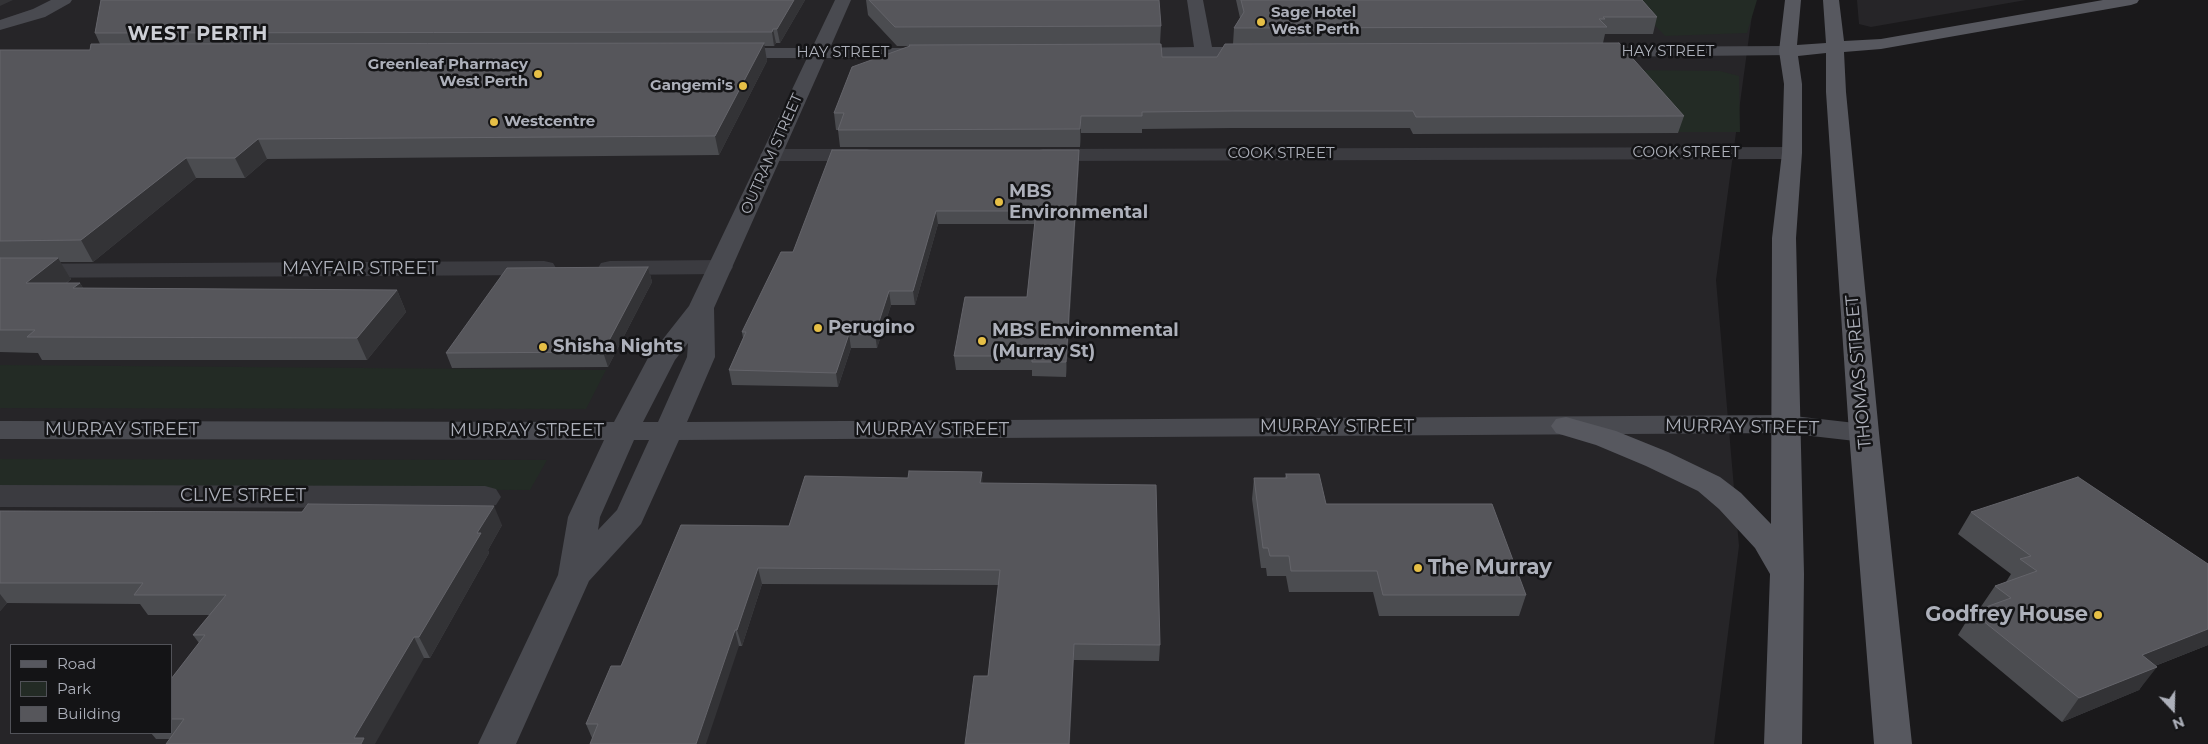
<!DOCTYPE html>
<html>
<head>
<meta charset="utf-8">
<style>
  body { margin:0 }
  #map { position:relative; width:2208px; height:744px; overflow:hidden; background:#1a191b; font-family:Montserrat,sans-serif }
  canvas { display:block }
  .legend { position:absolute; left:10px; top:644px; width:162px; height:90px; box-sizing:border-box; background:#141416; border:1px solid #515258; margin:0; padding:6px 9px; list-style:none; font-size:15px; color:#adb0ba }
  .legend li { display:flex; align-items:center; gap:10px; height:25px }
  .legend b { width:25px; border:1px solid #515258 }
  .north { position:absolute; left:2148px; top:684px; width:50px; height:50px; -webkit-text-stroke:4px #141416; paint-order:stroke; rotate:159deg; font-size:14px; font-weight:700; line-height:20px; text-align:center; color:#adb0ba }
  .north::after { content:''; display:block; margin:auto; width:18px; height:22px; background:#adb0ba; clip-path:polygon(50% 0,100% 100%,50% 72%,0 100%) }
</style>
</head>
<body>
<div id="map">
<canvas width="2208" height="744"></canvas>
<ul class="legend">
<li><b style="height:6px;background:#57585f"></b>Road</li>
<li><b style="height:14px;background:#232b25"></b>Park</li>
<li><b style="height:14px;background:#56565b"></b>Building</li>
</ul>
<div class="north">N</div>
</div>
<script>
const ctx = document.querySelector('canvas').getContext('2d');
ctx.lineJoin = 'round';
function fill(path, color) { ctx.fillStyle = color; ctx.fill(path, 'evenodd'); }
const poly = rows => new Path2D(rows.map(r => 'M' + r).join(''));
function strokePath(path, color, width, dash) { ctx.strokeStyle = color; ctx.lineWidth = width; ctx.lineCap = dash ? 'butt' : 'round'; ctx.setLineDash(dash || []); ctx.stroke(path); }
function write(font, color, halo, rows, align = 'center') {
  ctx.font = font + ' Montserrat,sans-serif'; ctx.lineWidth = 5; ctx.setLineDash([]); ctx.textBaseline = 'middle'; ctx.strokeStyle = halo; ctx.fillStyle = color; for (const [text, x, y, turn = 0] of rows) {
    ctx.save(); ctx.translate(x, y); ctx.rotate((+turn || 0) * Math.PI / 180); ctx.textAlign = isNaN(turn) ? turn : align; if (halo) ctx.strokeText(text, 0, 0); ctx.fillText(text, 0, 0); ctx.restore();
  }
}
fill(poly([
  [0,0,1754,0,1716,280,1739,546,1714,744,0,744],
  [11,645,171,645,171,733,11,733],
  [1857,0,2026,0,1871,27,1859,24]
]), '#262528');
fill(poly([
  [1631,0,1757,0,1747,33,1665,36],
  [1622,70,1720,71,1739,76,1740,132,1673,132],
  [0,365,606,370,586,409,0,408],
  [0,459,547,460,530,490,0,488]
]), '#232b25');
fill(poly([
  [1792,147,1799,149,1802,153,1799,157,1792,159,1043,161,1036,159,1032,155,1036,151,1043,149,1792,147],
  [771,149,867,149,874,151,878,155,874,159,867,161,771,161,764,159,760,155,764,151,771,149],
  [721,260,730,262,733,267,730,272,721,274,610,275,601,273,598,268,601,263,610,261,721,260],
  [544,261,553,263,556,268,553,273,544,275,0,278,0,264,544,261],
  [0,485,485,486,496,489,501,497,496,505,485,508,0,507,0,485]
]), '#3b3b40');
fill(poly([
  [51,0,72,0,70,3,45,17,0,30,0,20,33,9,51,0],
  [835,0,851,0,830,48,929,48,935,49,938,53,935,57,929,58,825,58,714,308,715,357,687,422,1785,415,1864,424,1874,426,1879,433,1874,440,1864,442,1785,433,679,440,641,524,589,581,516,744,478,744,558,575,568,517,604,440,0,439,0,421,614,422,648,358,689,306,807,58,729,58,723,57,720,53,723,49,729,48,812,48,835,0],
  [688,343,687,357,658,422,643,422,675,360,688,343],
  [634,440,649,440,617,510,598,530,600,517,634,440],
  [1187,0,1203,0,1212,47,1256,47,1262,48,1265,52,1262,56,1204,58,1118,57,1115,53,1118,49,1124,48,1194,47,1187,0],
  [1788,46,1794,47,1797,51,1794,55,1589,57,1583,56,1580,52,1583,48,1589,47,1788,46]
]), '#494a50');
fill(poly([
  [1785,0,1801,0,1797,45,1826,43,1823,0,1839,0,1844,41,1881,39,2103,0,2139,0,2137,3,2131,5,1881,49,1844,52,1846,92,1879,433,1912,744,1874,744,1849,433,1826,92,1826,53,1798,56,1802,84,1802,153,1796,238,1804,574,1802,744,1764,744,1770,574,1755,548,1719,509,1698,491,1646,466,1596,445,1556,433,1551,426,1556,419,1566,417,1616,431,1668,452,1720,477,1741,493,1771,524,1772,238,1782,153,1784,84,1779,51,1785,0]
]), '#57585f');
fill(poly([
  [101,0,805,0,780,43,776,43,774,46,764,46,767,61,719,155,267,159,245,178,196,178,93,262,60,262,71,279,67,283,80,283,83,288,397,290,406,312,367,360,42,360,38,353,0,352,0,50,90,50,100,44,95,33],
  [866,0,1159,0,1161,26,1160,44,1162,57,1217,57,1233,44,1234,28,1240,18,1236,0,1642,0,1657,17,1653,34,1605,34,1603,43,1684,116,1678,133,1413,134,1410,128,1233,128,1142,129,1142,133,1081,133,1080,147,840,147,838,130,836,130,834,113,909,47,909,46,897,46,868,15],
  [1079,162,1066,377,1032,376,1032,370,956,370,954,356,1027,297,1035,224,938,224,915,305,891,305,877,348,851,348,838,387,732,385,729,370,743,338,742,332,793,252],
  [648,267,652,282,608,367,452,368,446,353],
  [1286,474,1326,504,1526,595,1519,616,1379,616,1373,592,1289,592,1286,576,1267,576,1266,568,1261,568,1252,499,1254,478,1285,478],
  [983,483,1160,645,1159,661,1074,660,988,676,999,585,762,584,742,646,739,646,592,738,586,724,621,666,789,526],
  [0,511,502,525,488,550,489,553,430,658,424,658,169,739,156,739,151,733,171,733,171,679,199,643,193,635,210,615,148,615,140,604,7,603,0,611],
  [1971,512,2208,645,2155,666,2139,690,2062,722,1958,635,1972,612,1981,609,1980,608,1995,586,2006,582,2011,574,1958,534]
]), '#4b4c50');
fill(poly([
  [0,0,13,0,0,6],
  [794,0,805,0,780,43,777,29],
  [773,29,776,43,774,46,772,32],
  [764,43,767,61,719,155,715,136],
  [1081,116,1081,133,1080,147,1080,129],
  [258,139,267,159,245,178,235,158],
  [1079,150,1079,162,1066,377,1066,362],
  [186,158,196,178,93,262,81,240],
  [936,211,938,224,915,305,913,291],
  [58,258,71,279,40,304,26,283],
  [648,267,652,282,608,367,603,352],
  [80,283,93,305,73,288],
  [397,290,406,312,367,360,357,338],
  [889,291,891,305,877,348,875,334],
  [849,334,851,348,838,387,836,373],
  [982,472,983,488,980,483],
  [494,506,502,525,488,550,489,553,430,658,419,637,477,533],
  [758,568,762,584,742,646,737,630],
  [0,594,7,603,0,611],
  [2208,629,2208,645,2124,678,2142,655],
  [735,630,739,646,706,744,696,744],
  [414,637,424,658,375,744,358,744,354,738],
  [1074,644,1074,660,1070,744,1069,744],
  [2157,667,2139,690,2062,722,2079,698]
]), '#333336');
const building = poly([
  [101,0,794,0,777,29,773,29,772,32,95,33,101,0],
  [869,0,1159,0,1161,26,895,27,869,0],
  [1241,0,1642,0,1657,17,1603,17,1605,19,1599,19,1607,27,1234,28,1244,12,1241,0],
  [764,43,715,136,258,139,235,158,186,158,81,240,0,241,0,50,90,50,91,44,764,43],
  [1619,43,1684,116,1416,117,1413,111,1234,111,1142,112,1142,116,1081,116,1080,129,838,130,844,113,834,113,852,67,910,46,909,45,1161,44,1162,57,1217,57,1225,44,1619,43],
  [832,150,1079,150,1066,362,1032,362,1032,356,954,356,965,297,1027,297,1036,211,936,211,913,291,889,291,875,334,849,334,836,373,729,370,746,332,742,332,781,252,793,252,832,150],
  [0,258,58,258,26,283,80,283,73,288,397,290,357,338,27,337,35,330,0,330,0,258],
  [648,267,603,352,446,353,507,268,648,267],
  [909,471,982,472,980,483,1156,485,1160,645,1074,644,1069,744,965,744,974,676,988,676,1000,570,758,568,737,630,735,630,696,744,590,744,598,724,586,724,611,666,621,666,681,525,789,526,805,476,908,478,909,471],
  [1286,474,1319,474,1326,504,1492,504,1526,595,1383,595,1377,571,1291,571,1289,556,1270,556,1268,548,1263,548,1254,478,1287,478,1286,474],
  [2078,477,2208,564,2208,629,2142,655,2157,667,2079,698,1972,612,2011,598,1995,586,2037,571,2020,559,2031,556,1971,512,2078,477],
  [308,504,494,506,477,533,481,533,419,637,414,637,354,738,364,738,361,744,166,744,184,719,171,719,171,679,205,635,193,635,226,595,134,595,143,583,0,583,0,511,302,512,308,504]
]);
fill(building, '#56565b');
strokePath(building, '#64646a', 1);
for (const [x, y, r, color] of [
  [1261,22,5,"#e6bf46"],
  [538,74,5,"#e6bf46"],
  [743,86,5,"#e6bf46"],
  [494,122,5,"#e6bf46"],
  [999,202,5,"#e6bf46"],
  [818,328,5,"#e6bf46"],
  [982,341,5,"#e6bf46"],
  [543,347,5,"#e6bf46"],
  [1418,568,5,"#e6bf46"],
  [2098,615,5,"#e6bf46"]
]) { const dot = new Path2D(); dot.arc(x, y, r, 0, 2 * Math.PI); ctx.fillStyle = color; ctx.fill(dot); strokePath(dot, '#141416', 2); }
write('bold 15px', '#adb0ba', '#141416', [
  ["Sage Hotel",1271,13],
  ["West Perth",1271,30],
  ["Greenleaf Pharmacy",528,65,"right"],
  ["West Perth",528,82,"right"],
  ["Gangemi's",733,86,"right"],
  ["Westcentre",504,122]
], 'left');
write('15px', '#adb0ba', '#141416', [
  ["HAY STREET",1668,52],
  ["HAY STREET",843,53],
  ["COOK STREET",1686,153],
  ["OUTRAM STREET",772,154,-66],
  ["COOK STREET",1281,154]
]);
write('bold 18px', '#adb0ba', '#141416', [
  ["MBS",1009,192],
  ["Environmental",1009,213],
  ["Perugino",828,328],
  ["MBS Environmental",992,331],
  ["(Murray St)",992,352],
  ["Shisha Nights",553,347]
], 'left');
write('18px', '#adb0ba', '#141416', [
  ["MAYFAIR STREET",360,269],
  ["THOMAS STREET",1859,372,-95],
  ["MURRAY STREET",1337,427],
  ["MURRAY STREET",1742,427,1],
  ["MURRAY STREET",122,430],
  ["MURRAY STREET",932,430],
  ["MURRAY STREET",527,431],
  ["CLIVE STREET",243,496]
]);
ctx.letterSpacing = '1px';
write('bold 19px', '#cdcfd6', '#141416', [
  ["WEST PERTH",198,34]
]);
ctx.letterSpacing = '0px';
write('bold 21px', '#adb0ba', '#141416', [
  ["The Murray",1428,568],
  ["Godfrey House",2088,615,"right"]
], 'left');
</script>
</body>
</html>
